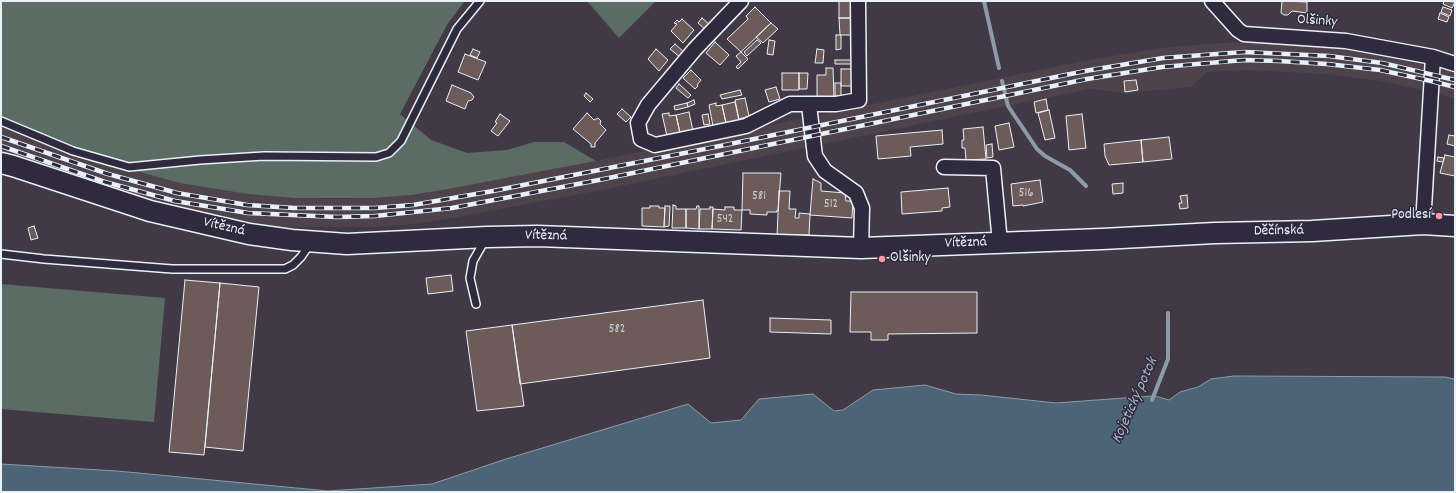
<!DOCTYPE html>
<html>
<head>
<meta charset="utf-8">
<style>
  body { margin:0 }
  #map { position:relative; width:1456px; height:493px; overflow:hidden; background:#413945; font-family:Dekko,sans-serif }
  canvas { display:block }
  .frame { position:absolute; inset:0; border:2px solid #e8f1f8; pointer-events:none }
</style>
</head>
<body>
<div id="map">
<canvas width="1456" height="493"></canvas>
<div class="frame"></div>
</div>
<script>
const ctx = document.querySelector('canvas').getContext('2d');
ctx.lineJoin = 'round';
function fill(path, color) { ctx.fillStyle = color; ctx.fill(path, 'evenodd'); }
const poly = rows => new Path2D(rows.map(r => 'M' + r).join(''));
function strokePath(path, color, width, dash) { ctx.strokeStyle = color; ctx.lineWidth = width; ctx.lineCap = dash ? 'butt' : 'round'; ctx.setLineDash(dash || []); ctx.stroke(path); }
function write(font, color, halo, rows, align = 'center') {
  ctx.font = font + ' Dekko,sans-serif'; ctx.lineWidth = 3; ctx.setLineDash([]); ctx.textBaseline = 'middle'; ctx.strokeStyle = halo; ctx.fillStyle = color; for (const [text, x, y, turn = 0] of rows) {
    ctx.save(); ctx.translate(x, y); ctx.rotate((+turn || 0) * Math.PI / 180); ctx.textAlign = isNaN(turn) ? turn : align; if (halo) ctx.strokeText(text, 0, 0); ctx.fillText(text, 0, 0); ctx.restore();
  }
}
fill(poly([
  [1244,42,1330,45,1384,53,1455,69,1455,99,1428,91,1379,81,1327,74,1245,70,1207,72,1191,87,1124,93,1089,89,601,190,453,218,416,224,376,227,293,227,245,224,173,212,1,157,1,126,111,164,248,194,294,198,337,199,374,198,412,195,596,161,1083,61,1161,48,1205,44]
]), '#4e434b');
fill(poly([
  [1,1,465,1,448,23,400,114,431,140,467,153,507,150,534,142,564,142,596,161,448,189,412,195,374,198,294,198,248,194,180,183,111,164,1,126],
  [587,1,656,1,619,38],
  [1,284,165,298,154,422,1,409]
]), '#5b6c65');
const water = poly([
  [1234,376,1445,377,1455,379,1455,492,1,492,1,464,117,471,328,491,432,484,506,459,688,404,711,423,741,420,759,399,813,394,834,411,843,410,873,390,925,385,956,394,981,395,1056,403,1137,397,1155,396,1169,400,1180,392,1198,387,1211,379,1234,376]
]);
fill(water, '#4c6475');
strokePath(water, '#8a9ca9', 1);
strokePath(poly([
  [984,1,999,68],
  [1002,81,1008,106,1037,149,1045,156,1070,170,1086,186],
  [1152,400,1168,359,1168,313]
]), '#8a9ca9', 4);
const building = poly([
  [839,1,853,1,854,18,839,18,839,1],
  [1282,1,1307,2,1307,13,1292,11,1288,15,1284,15,1281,13,1282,1],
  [1444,1,1455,2,1452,8,1443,4,1444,1],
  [755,7,771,23,741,52,727,39,748,19,746,16,755,7],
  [1443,7,1452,10,1450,16,1441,12,1443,7],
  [1440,13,1449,17,1447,22,1438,19,1440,13],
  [702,18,710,25,706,30,698,23,702,18],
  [839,18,854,18,854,35,840,35,839,18],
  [682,19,694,30,683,43,671,31,677,24,674,23,677,20,679,22,682,19],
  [771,23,778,29,763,43,756,37,771,23],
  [836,35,841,35,841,49,836,50,836,35],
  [757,40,761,43,747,56,744,52,757,40],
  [769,40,775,41,773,55,767,54,769,40],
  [715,42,729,55,720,65,706,53,715,42],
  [675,44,685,53,681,58,670,49,675,44],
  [473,49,480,52,477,58,470,55,473,49],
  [656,49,668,60,659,71,648,59,656,49],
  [817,49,824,50,823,63,815,63,817,49],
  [741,52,748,59,738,69,736,67,741,62,736,56,741,52],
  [465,54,486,62,478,80,458,72,465,54],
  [835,60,858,60,858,64,835,64,835,60],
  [826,68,833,68,834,98,817,98,817,75,826,75,826,68],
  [841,69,855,69,855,86,841,86,841,69],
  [691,70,701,80,697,85,698,86,695,89,683,78,691,70],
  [782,73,799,73,799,90,782,90,782,73],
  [799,73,808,73,807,89,799,89,799,73],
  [1136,80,1138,90,1125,92,1124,81,1136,80],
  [835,83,841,83,841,96,835,96,835,83],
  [679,84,691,95,688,98,676,88,679,84],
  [452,85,471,93,474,97,472,100,468,101,465,109,446,101,452,85],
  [776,87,780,99,769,102,765,90,776,87],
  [740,90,742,95,722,99,720,95,740,90],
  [586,93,593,99,590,102,584,96,586,93],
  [745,98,749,116,739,119,735,100,745,98],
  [1046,99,1048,110,1036,113,1034,102,1046,99],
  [694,100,695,104,688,107,687,103,694,100],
  [735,102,739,121,726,123,722,105,735,102],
  [687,103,688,107,675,110,674,106,687,103],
  [716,103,716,106,722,105,726,123,713,126,709,105,716,103],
  [622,109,631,117,626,122,617,114,622,109],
  [1049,110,1055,138,1045,140,1038,113,1049,110],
  [689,112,693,131,680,133,676,115,689,112],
  [587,113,594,120,598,118,601,121,600,124,606,130,595,143,595,147,591,147,591,144,573,129,587,113],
  [669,113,669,116,676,115,680,133,667,136,662,114,669,113],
  [500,114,510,121,498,136,491,131,497,123,495,122,500,114],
  [708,114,710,124,704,125,702,115,708,114],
  [1082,114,1086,148,1069,150,1066,116,1082,114],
  [1009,123,1014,147,999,150,995,126,1009,123],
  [983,127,986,159,966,160,965,148,962,148,962,140,964,140,963,129,983,127],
  [942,130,943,144,910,147,911,156,878,159,876,136,942,130],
  [1449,135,1455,136,1455,146,1447,144,1449,135],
  [1169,137,1172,159,1143,162,1141,140,1169,137],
  [1141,140,1143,162,1109,165,1105,156,1104,144,1141,140],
  [992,144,993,157,987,158,986,145,992,144],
  [1445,155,1455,157,1455,176,1440,173,1445,155],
  [1438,157,1444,158,1443,162,1437,161,1438,157],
  [743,173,781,173,778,211,777,210,777,212,767,212,767,215,750,214,750,210,742,210,743,173],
  [813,179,821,183,821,191,845,193,846,201,853,201,852,218,810,215,813,179],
  [1040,180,1043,202,1023,206,1023,205,1013,206,1011,184,1040,180],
  [1123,183,1123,193,1113,194,1112,184,1123,183],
  [948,188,950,207,942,208,942,211,902,214,901,192,948,188],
  [779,191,790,191,789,209,796,209,795,218,799,218,799,213,810,214,809,235,794,235,794,237,777,236,779,191],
  [1187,195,1188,208,1180,209,1179,203,1182,203,1180,196,1187,195],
  [673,205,676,206,676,209,686,209,686,228,672,228,673,205],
  [650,206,659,206,659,208,665,208,664,227,642,226,642,208,650,208,650,206],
  [665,206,670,206,669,226,664,227,665,206],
  [697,206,699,206,699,229,686,228,686,209,696,209,697,206],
  [710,207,713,207,712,229,699,229,700,209,710,209,710,207],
  [725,207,734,207,734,210,742,210,741,230,712,229,713,209,725,210,725,207],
  [34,226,38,238,31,240,28,228,34,226],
  [451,275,453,291,428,294,426,278,451,275],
  [185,280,220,283,204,455,169,452,185,280],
  [220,283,259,287,243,451,205,447,220,283],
  [851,292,977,292,977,333,888,334,888,340,871,340,871,332,850,332,851,292],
  [703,300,710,358,520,384,512,325,703,300],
  [770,318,831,320,831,334,770,332,770,318],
  [512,325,524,406,477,411,466,331,512,325]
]);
fill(building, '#6c5b59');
strokePath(building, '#e8f1f8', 1);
const lane = poly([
  [1,121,73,151,129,167,200,160,264,156,376,157,389,153,401,141,457,29,480,1],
  [1,254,44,259,172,269,285,269,293,265,301,257,310,244],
  [476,304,470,278,473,261,485,240]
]);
const street = poly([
  [741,1,695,49,648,105,638,123,641,139,655,145,746,126,790,104,836,104,859,100,858,1],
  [1212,1,1238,30,1244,34,1346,41,1433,57,1455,64],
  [809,105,815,156,825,171,856,193,862,208,861,248],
  [944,167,993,168,1000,243],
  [1423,224,1433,57]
]);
const secondary = poly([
  [1,163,13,166,150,211,249,234,292,240,347,244,487,237,537,236,861,248,1102,239,1215,233,1312,231,1423,224,1455,226]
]);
strokePath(lane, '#e8f1f8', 10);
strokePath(street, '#e8f1f8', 17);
strokePath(secondary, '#e8f1f8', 23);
strokePath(lane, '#2f2a3d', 7);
strokePath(street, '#2f2a3d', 14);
strokePath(secondary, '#2f2a3d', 20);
const rail = poly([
  [1,137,108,174,177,193,247,205,294,208,375,208,413,205,493,191,725,145,1085,71,1163,58,1244,52,1329,56,1382,63,1455,80],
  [1,146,105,182,175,201,248,213,337,217,375,216,452,208,599,180,1087,79,1162,67,1244,60,1279,61,1327,64,1380,70,1431,81,1455,87]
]);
strokePath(rail, '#e8f1f8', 4.5);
strokePath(rail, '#2f2a3d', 3, [9]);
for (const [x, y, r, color] of [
  [1439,216,4,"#ff9aa2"],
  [882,259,4,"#ff9aa2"]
]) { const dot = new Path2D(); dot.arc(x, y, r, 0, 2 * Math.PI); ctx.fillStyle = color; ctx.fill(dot); strokePath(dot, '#2f2a3d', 1.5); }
write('13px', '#c9ccd0', null, [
  ["516",1026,194],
  ["581",759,197],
  ["512",831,205],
  ["542",725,220],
  ["582",617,330]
]);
write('15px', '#e8f1f8', '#2f2a3d', [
  ["Olšinky",1317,22,4],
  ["Vítězná",224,228,13],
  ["Děčínská",1279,232,-1],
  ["Vítězná",546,237,1],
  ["Vítězná",966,244,-2]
]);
write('15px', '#e8f1f8', '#2f2a3d', [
  ["Podlesí",1431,216],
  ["Olšinky",890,259,"left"]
], 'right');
write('italic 16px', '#aab9c4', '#2f2a3d', [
  ["Kojetický potok",1136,401,-66]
]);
</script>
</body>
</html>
